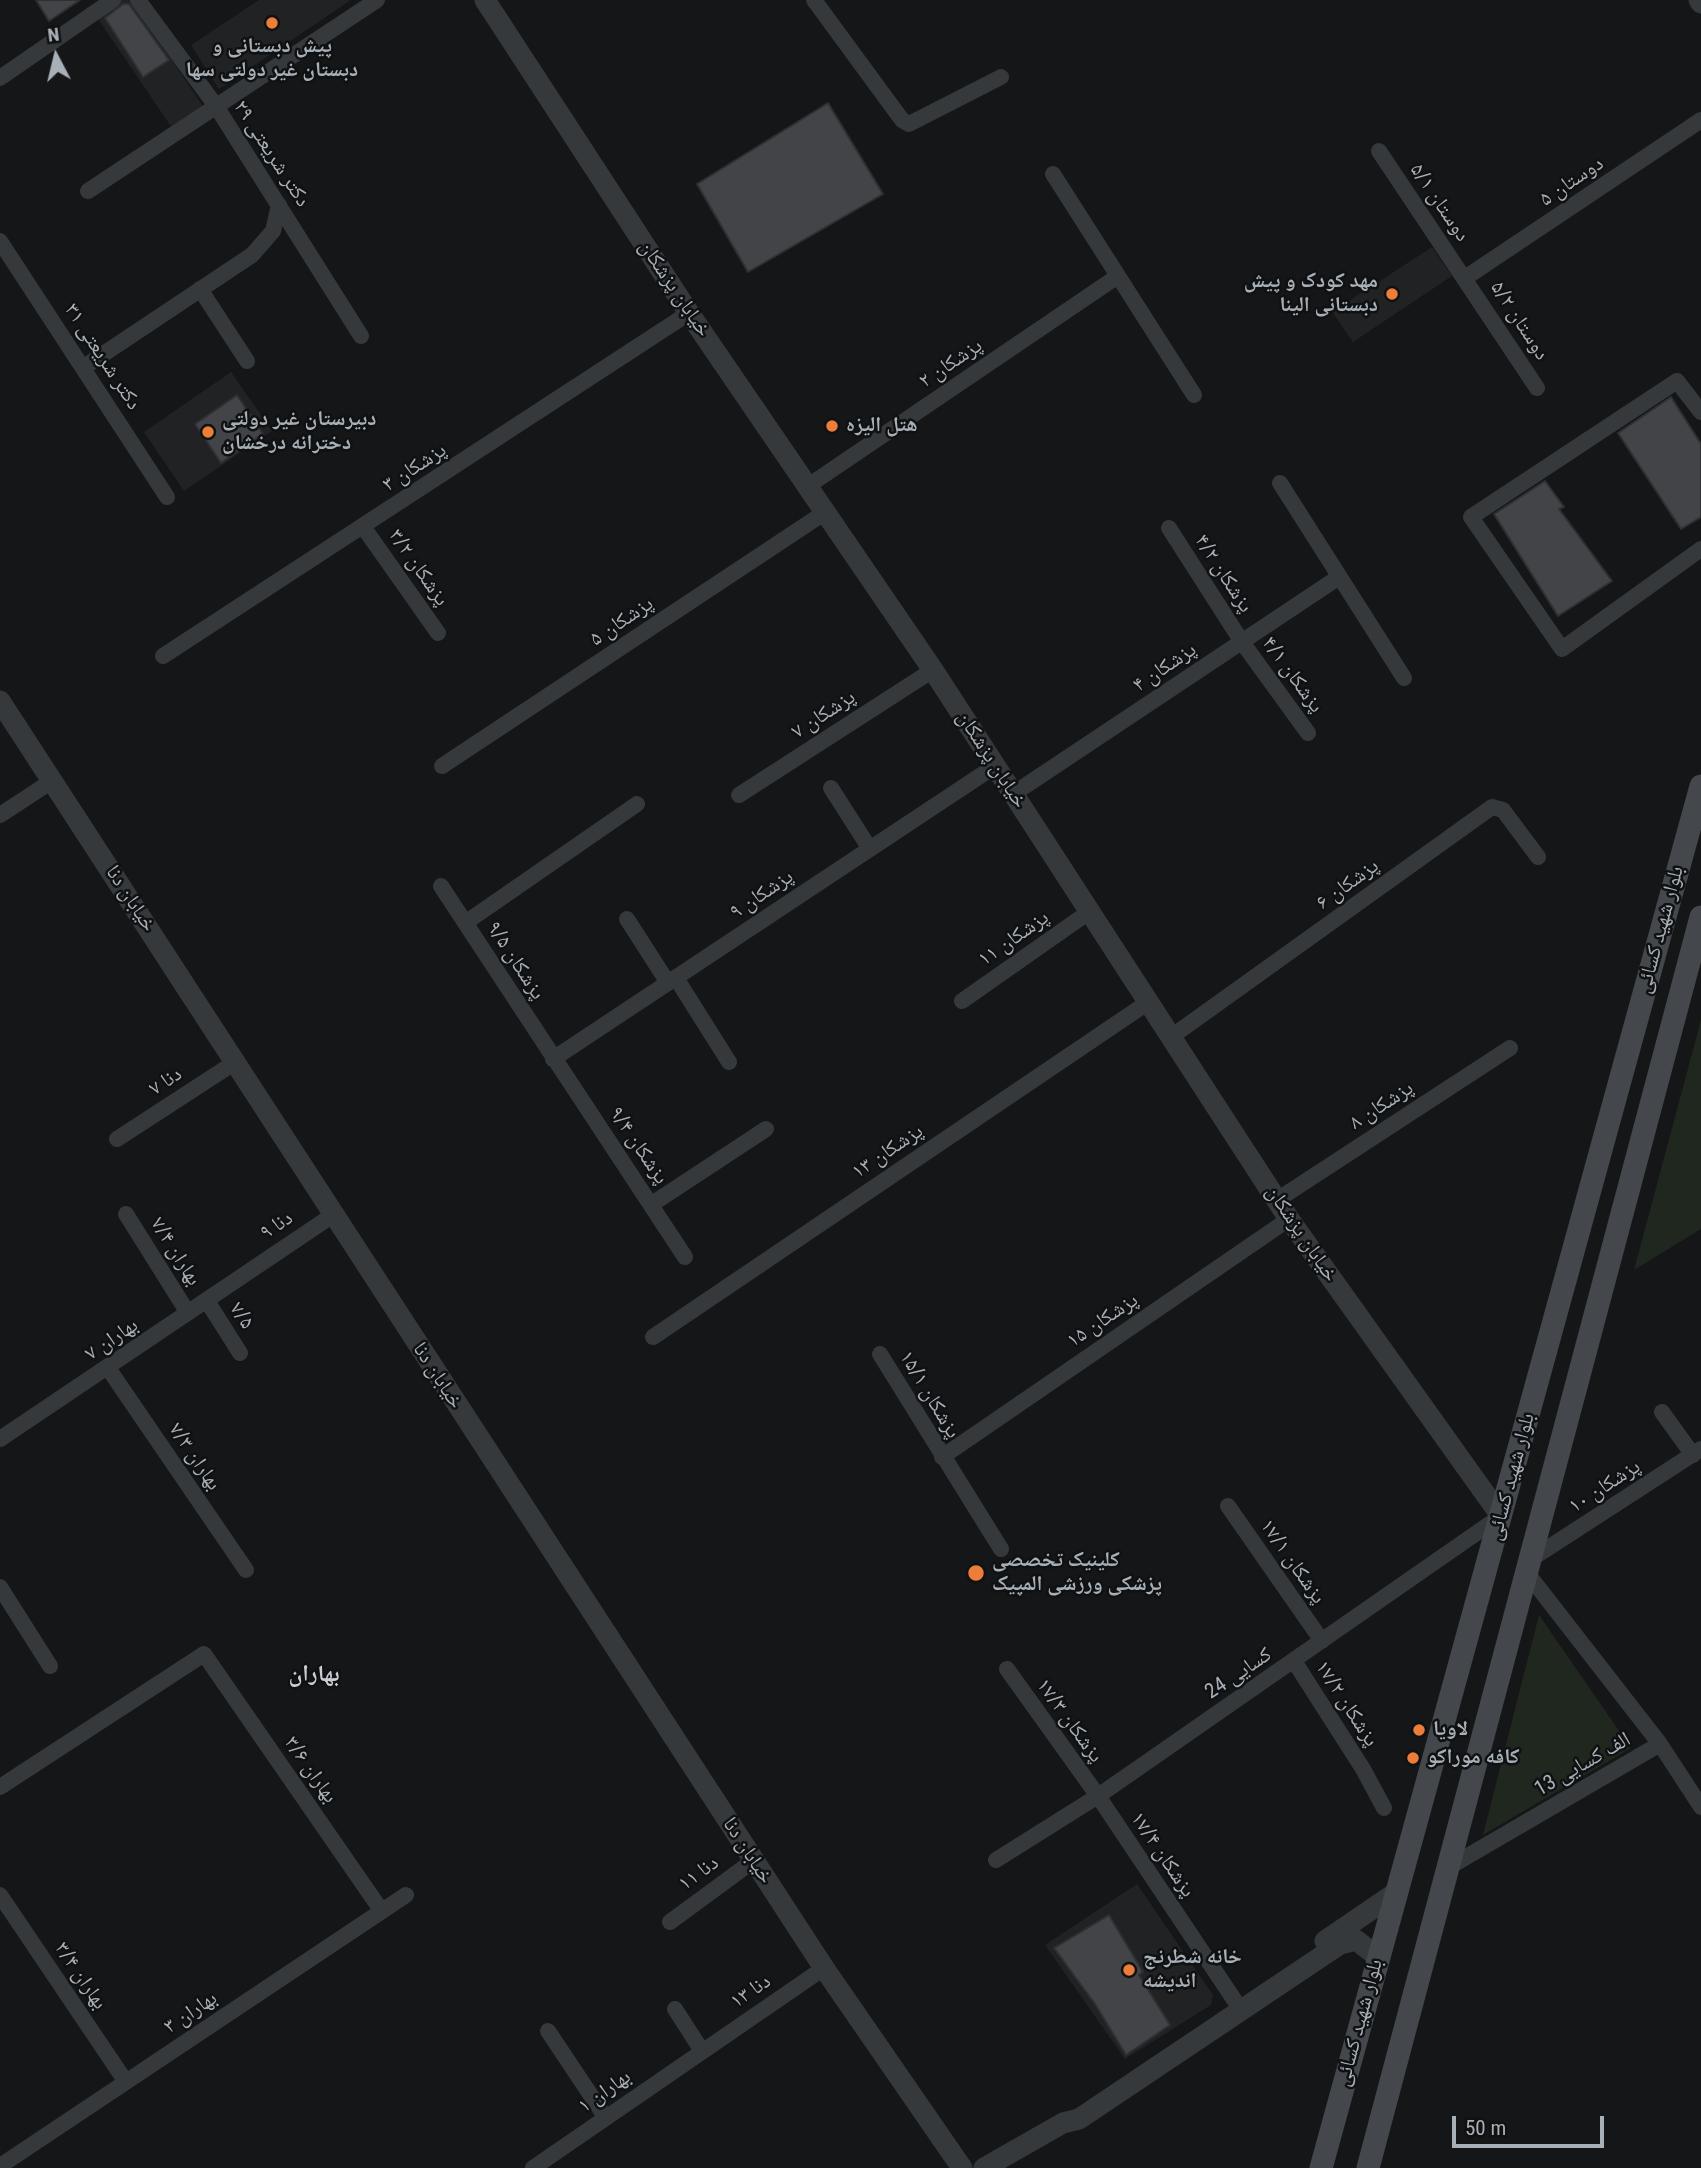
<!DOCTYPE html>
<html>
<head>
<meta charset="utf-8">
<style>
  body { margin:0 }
  #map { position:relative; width:1701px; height:2168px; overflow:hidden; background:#151617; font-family:"Roboto Condensed",sans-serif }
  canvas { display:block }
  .north { position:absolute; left:21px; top:21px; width:70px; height:70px; -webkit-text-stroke:5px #101112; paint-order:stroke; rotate:353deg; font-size:19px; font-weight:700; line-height:28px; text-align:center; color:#a8b0b7 }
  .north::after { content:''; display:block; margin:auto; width:24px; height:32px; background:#a8b0b7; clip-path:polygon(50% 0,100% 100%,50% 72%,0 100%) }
  .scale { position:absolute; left:1452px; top:2116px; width:152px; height:32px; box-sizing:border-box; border:4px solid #a8b0b7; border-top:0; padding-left:9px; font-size:21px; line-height:24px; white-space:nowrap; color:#a8b0b7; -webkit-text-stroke:5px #101112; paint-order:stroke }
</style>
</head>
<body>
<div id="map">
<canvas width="1701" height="2168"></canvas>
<div class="north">N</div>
<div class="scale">50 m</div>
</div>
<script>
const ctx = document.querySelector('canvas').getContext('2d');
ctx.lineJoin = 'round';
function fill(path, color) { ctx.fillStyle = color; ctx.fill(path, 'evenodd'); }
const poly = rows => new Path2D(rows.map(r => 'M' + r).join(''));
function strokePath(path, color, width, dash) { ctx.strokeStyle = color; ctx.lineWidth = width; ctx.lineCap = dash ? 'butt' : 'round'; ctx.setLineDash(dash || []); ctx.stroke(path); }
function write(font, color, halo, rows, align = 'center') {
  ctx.font = font + ' "Roboto Condensed","Noto Naskh Arabic",sans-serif'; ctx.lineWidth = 5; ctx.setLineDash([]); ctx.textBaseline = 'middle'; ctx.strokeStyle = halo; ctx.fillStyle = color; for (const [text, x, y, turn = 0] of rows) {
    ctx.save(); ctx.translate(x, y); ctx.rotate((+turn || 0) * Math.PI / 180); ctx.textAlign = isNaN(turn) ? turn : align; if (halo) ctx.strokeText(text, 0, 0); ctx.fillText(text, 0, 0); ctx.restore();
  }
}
fill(poly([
  [120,0,132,0,204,108,172,128,96,16],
  [259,0,351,0,219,89,191,45],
  [1432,247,1452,276,1353,342,1332,312],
  [231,372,272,431,184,491,144,432],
  [1137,1884,1213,1995,1211,2005,1125,2059,1045,1945]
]), '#212224');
fill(poly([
  [1701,1020,1701,1229,1634,1270],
  [1539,1615,1631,1748,1483,1835,1500,1768]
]), '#20271f');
const building = poly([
  [36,0,80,0,49,21,36,0],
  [123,4,129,4,169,60,143,77,105,18,123,4],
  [828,103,883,194,748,272,697,184,828,103],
  [237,395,263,434,221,463,195,424,237,395],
  [1671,397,1701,444,1701,517,1681,529,1618,433,1671,397],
  [1545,481,1564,507,1559,509,1612,581,1558,616,1494,514,1545,481],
  [1109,1915,1143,1972,1139,1975,1170,2025,1126,2055,1095,2004,1054,1948,1109,1915]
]);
fill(building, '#424447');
strokePath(building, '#2f3033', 2);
strokePath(poly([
  [138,0,216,106,361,336],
  [814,0,902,120,909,124,1001,77],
  [0,78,113,0],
  [1379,151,1537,388],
  [1053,174,1194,395],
  [88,191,377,0],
  [0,241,167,497],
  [1465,278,1701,120],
  [200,289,247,361],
  [84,367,252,255,273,231,279,205],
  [1701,412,1677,381,1471,517,1562,649,1701,549],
  [1280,483,1404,678],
  [808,486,1118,276],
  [364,528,438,633],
  [1169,528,1242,642,1308,733],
  [163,656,689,313],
  [442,766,824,513],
  [831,788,870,849],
  [1013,794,1339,577],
  [739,795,933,670],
  [0,815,52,781],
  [441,886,685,1257],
  [627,919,668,983],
  [465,923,637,804],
  [676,978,729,1062],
  [962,1001,1089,912],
  [1171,1037,1492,807,1503,810,1538,857],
  [553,1059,995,766],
  [117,1139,237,1061],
  [1277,1200,1510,1048],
  [652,1204,766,1129],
  [126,1214,188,1313],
  [207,1301,240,1353],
  [653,1337,1147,1003],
  [880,1354,1001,1549],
  [108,1368,246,1570],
  [1662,1412,1693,1455],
  [0,1439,333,1215],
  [942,1457,1289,1219],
  [1228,1506,1322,1641],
  [1531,1559,1701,1449],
  [1527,1573,1660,1744,1701,1807],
  [0,1587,50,1666],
  [1294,1661,1363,1769,1384,1808],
  [1007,1669,1098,1796,1235,2001],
  [0,1787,204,1654,381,1910],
  [996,1860,1098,1796,1501,1516],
  [1449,1867,1660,1744],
  [0,1895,126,2082],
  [670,1922,753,1861],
  [675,2009,702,2051],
  [548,2031,606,2118],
  [0,2166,406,1895],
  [533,2168,824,1968]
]), '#36393c', 16);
strokePath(poly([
  [485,0,689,313,933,670,1289,1219,1501,1516],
  [1699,0,1701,3],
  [0,701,824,1968,962,2168],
  [1325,1941,1397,1892],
  [984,2168,1063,2123,1079,2119,1340,1944,1356,1940,1378,1957]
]), '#36393c', 21);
strokePath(poly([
  [1321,2168,1701,786],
  [1368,2168,1701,917]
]), '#44484c', 23);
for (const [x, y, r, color] of [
  [272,23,7,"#ec7e39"],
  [1392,294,7,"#ec7e39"],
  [832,426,7,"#ec7e39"],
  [208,432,7,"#ec7e39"],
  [976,1573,9,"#ec7e39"],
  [1419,1730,7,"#ec7e39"],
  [1413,1758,7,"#ec7e39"],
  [1129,1970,7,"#ec7e39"]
]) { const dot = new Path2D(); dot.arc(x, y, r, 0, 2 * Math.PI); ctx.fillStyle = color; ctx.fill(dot); strokePath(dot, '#101112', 2.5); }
write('bold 21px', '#a8b0b7', '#101112', [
  ["پیش دبستانی و",272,47,"center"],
  ["دبستان غیر دولتی سها",272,71,"center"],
  ["مهد کودک و پیش",1378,282,"right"],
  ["دبستانی الینا",1378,306,"right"],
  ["دبیرستان غیر دولتی",222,420],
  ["دخترانه درخشان",222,444],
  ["هتل الیزه",846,426],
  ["کلینیک تخصصی",992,1561],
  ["پزشکی ورزشی المپیک",992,1585],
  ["لاویا",1433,1730],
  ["کافه موراکو",1427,1758],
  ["خانه شطرنج",1143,1958],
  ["اندیشه",1143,1982]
], 'left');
write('21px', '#a8b0b7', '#101112', [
  ["۲۹ دکتر شریعتی",271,154,57],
  ["۵ دوستان",1572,182,-34],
  ["۵/۱ دوستان",1439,203,56],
  ["خیابان پزشکان",674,289,56],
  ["۵/۲ دوستان",1519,321,57],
  ["۳۱ دکتر شریعتی",102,357,57],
  ["۲ پزشکان",951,364,-34],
  ["۳ پزشکان",415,468,-33],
  ["۳/۲ پزشکان",418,568,55],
  ["۴/۲ پزشکان",1223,574,57],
  ["۵ پزشکان",622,622,-34],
  ["۴ پزشکان",1165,668,-34],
  ["۴/۱ پزشکان",1292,675,54],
  ["۷ پزشکان",824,715,-33],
  ["خیابان پزشکان",991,760,57],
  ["۶ پزشکان",1348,885,-36],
  ["۹ پزشکان",762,895,-34],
  ["خیابان دنا",130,899,57],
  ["بلوار شهید کسائی",1661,930,-75],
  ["۱۱ پزشکان",1014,939,-35],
  ["۹/۵ پزشکان",515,961,57],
  ["۷ دنا",166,1082,-33],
  ["۸ پزشکان",1382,1106,-33],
  ["۹/۴ پزشکان",638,1146,56],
  ["۱۳ پزشکان",888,1152,-34],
  ["۹ دنا",277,1226,-34],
  ["خیابان پزشکان",1301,1234,56],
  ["۷/۴ بهاران",175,1252,58],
  ["۷/۵",241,1316,57],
  ["۱۵ پزشکان",1103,1321,-34],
  ["۷ بهاران",112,1340,-34],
  ["خیابان دنا",437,1376,57],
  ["۱۵/۱ پزشکان",929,1395,59],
  ["۷/۳ بهاران",194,1457,56],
  ["بلوار شهید کسائی",1512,1477,-75],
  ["۱۰ پزشکان",1605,1487,-33],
  ["۱۷/۱ پزشکان",1292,1562,55],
  ["کسایی 24",1239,1674,-34],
  ["۱۷/۲ پزشکان",1346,1704,57],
  ["۱۷/۳ پزشکان",1069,1721,54],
  ["13 الف کسایی",1583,1765,-30],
  ["۳/۶ بهاران",310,1770,55],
  ["خیابان دنا",747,1851,57],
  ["۱۷/۴ پزشکان",1162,1855,56],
  ["۱۱ دنا",699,1874,-36],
  ["۳/۴ بهاران",80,1976,56],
  ["۱۳ دنا",751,1992,-34],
  ["۳ بهاران",191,2013,-34],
  ["بلوار شهید کسائی",1360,2023,-75],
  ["بهاران ۱",605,2092,-35]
]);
write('bold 23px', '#c8ced3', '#101112', [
  ["بهاران",314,1675]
]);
</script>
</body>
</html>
